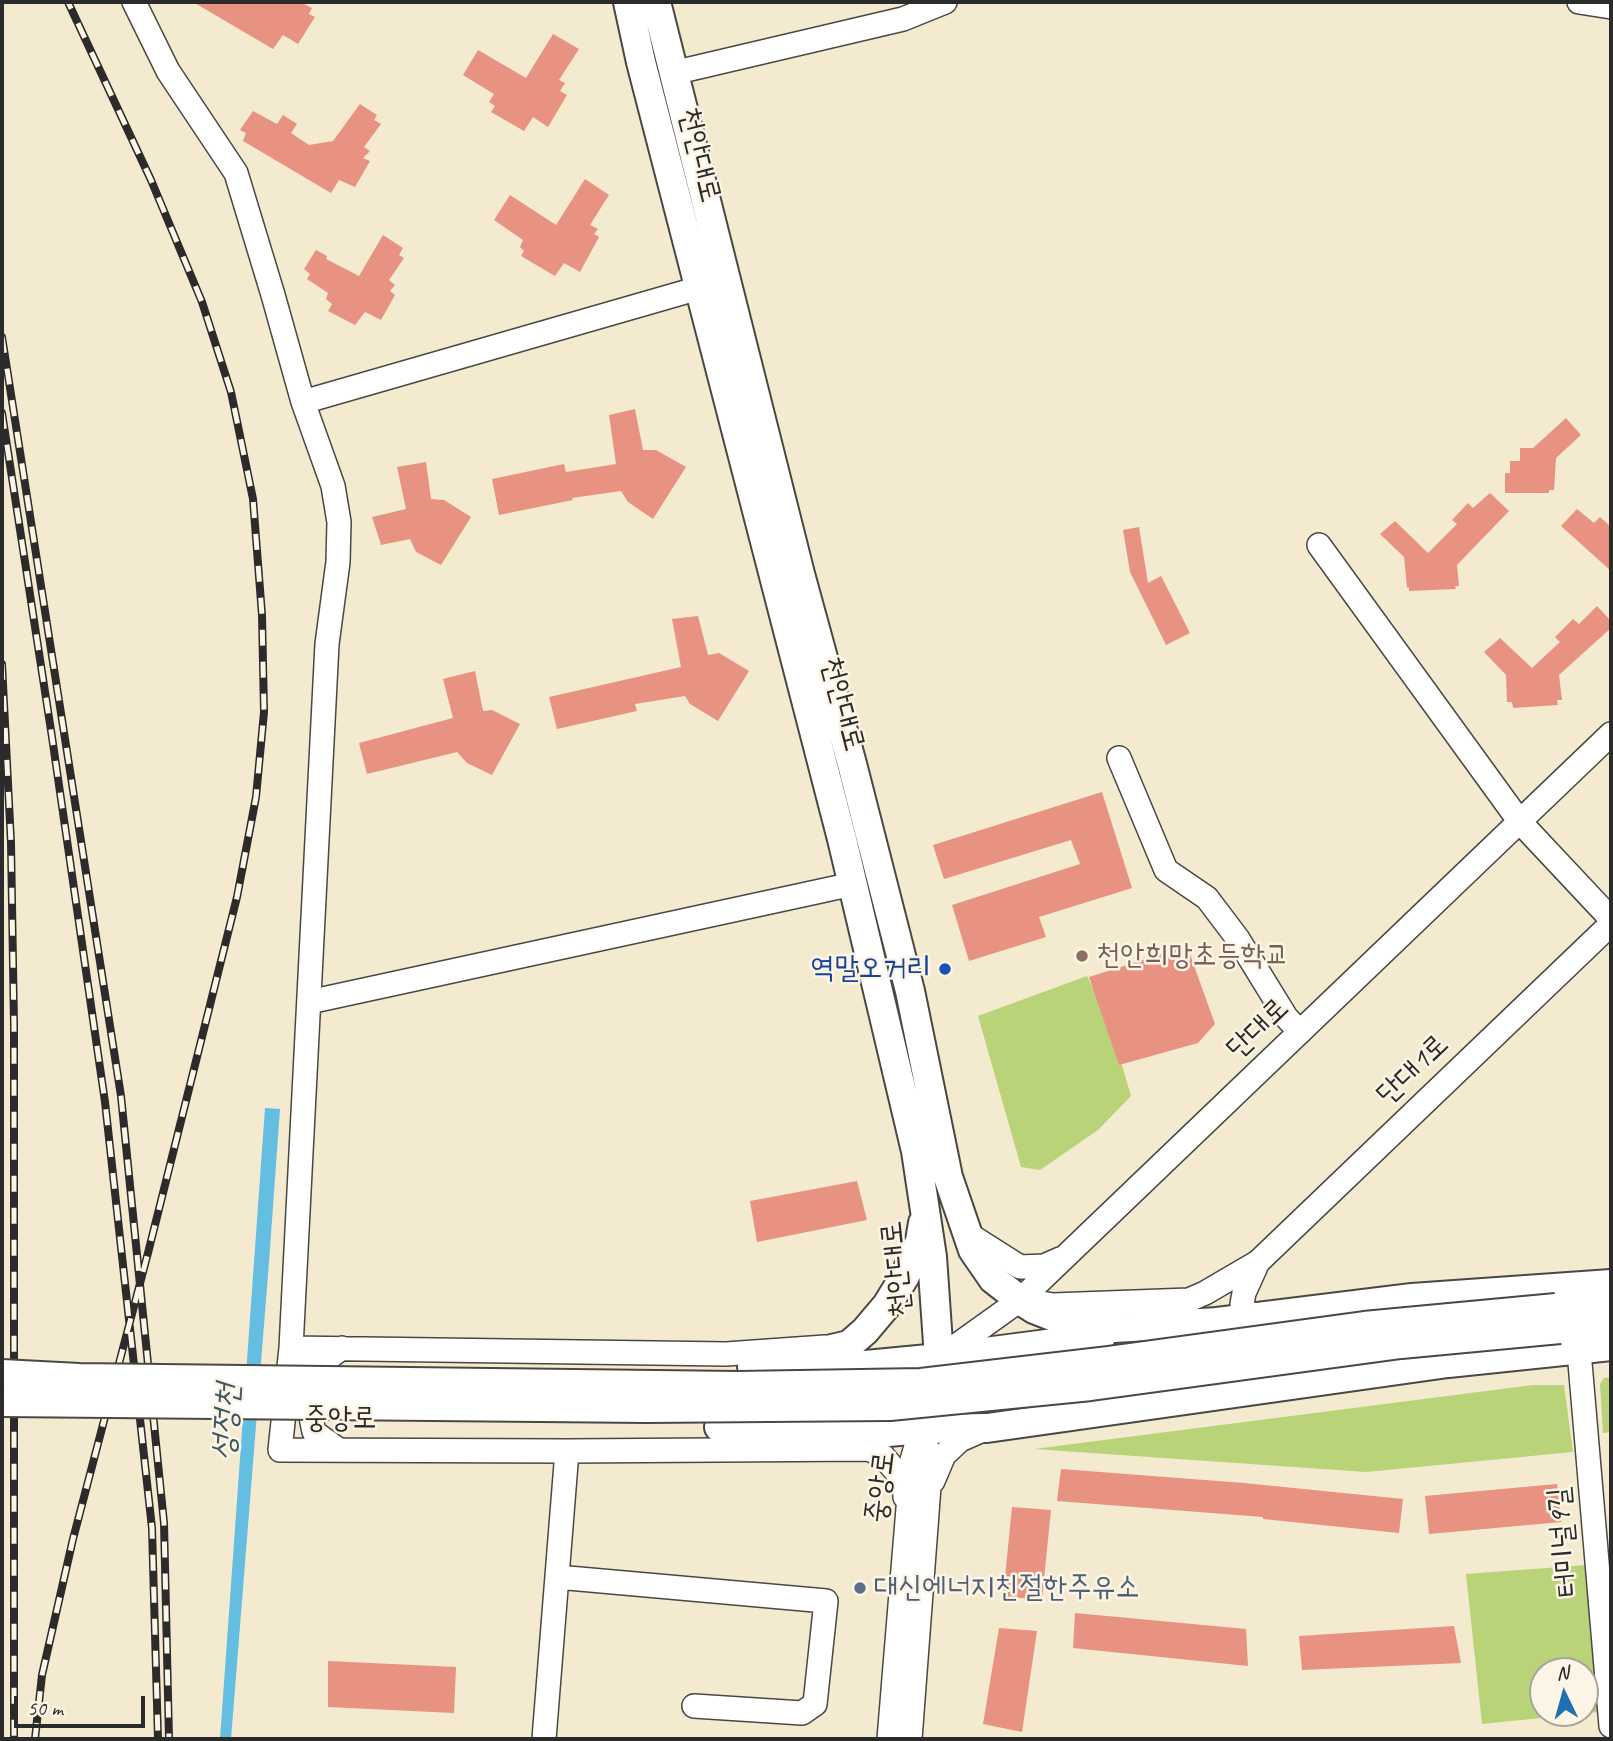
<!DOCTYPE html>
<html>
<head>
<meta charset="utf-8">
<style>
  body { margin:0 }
  #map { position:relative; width:1613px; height:1741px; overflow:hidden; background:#f3eacf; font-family:Caveat,sans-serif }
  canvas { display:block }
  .frame { position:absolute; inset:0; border:4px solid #2b2b2b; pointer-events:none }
  .north { position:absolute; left:1529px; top:1657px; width:70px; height:70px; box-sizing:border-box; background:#fcf5e5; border:2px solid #a8a49b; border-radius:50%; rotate:355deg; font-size:19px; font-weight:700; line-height:28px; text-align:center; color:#2b2b2b }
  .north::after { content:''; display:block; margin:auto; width:24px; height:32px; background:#1f6fb2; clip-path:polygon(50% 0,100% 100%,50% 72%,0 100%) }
  .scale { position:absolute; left:14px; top:1696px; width:131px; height:32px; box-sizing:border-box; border:4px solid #2b2b2b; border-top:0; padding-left:9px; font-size:21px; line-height:24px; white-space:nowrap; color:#2b2b2b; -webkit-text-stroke:5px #fcf5e5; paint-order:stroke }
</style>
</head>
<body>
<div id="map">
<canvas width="1613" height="1741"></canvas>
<div class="frame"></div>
<div class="north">N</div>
<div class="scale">50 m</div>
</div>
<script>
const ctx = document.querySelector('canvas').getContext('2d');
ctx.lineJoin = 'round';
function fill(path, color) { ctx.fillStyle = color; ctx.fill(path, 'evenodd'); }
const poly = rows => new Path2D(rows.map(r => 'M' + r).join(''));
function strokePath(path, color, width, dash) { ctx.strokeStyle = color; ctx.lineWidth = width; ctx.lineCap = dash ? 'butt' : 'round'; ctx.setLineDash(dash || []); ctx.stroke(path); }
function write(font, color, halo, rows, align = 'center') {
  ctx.font = font + ' Caveat,"Poor Story",sans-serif'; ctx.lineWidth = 5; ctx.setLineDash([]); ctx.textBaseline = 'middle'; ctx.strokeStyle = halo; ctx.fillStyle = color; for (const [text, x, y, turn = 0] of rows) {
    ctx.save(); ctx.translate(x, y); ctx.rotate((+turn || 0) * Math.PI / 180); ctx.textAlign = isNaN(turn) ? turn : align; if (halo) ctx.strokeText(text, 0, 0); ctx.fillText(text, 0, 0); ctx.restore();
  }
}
fill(poly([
  [1087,976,1109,1021,1131,1096,1098,1130,1040,1170,1021,1167,978,1016],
  [1611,1377,1611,1432,1603,1433,1600,1384,1604,1378],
  [1533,1385,1564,1385,1573,1452,1366,1472,1034,1449],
  [1587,1565,1599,1712,1482,1724,1466,1574],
  [1543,1671,1585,1671,1585,1713,1543,1713]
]), '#b9d378');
fill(poly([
  [265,1108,280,1109,269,1262,231,1739,220,1739]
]), '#63bee1');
fill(poly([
  [193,2,300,2,312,8,309,14,315,17,298,44,283,35,273,49],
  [553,34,579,49,559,80,565,83,560,91,567,95,548,127,533,117,524,131,491,112,495,106,489,102,494,94,463,75,478,50,526,78],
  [360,104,377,115,374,120,381,124,364,147,370,151,363,158,370,161,355,187,339,180,331,193,243,141,246,133,240,130,253,111,277,124,283,115,297,124,291,133,309,145,333,141],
  [585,179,609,195,590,225,598,229,594,234,599,237,580,272,564,263,555,276,521,256,524,251,520,247,523,240,494,220,510,195,556,225],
  [383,235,403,248,399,255,404,258,389,280,395,285,390,291,395,295,381,320,365,312,355,325,328,311,332,304,326,299,328,293,307,279,310,274,304,269,316,250,327,256,326,259,359,276],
  [635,409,643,450,656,450,686,467,653,519,628,502,621,491,572,498,573,500,499,515,492,479,564,464,566,472,616,464,609,415],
  [1566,418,1581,435,1556,458,1554,490,1549,490,1549,493,1505,493,1505,473,1510,473,1510,461,1520,461,1520,448,1533,448],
  [426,462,431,499,444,500,471,517,441,565,416,552,410,539,381,545,372,517,406,509,397,467],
  [1490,493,1509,511,1457,565,1459,586,1455,586,1456,589,1409,591,1409,587,1407,588,1404,557,1380,534,1395,521,1428,553,1457,524,1452,520,1468,503,1473,508],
  [1577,509,1594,523,1600,517,1611,527,1611,571,1561,526],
  [1139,527,1148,583,1161,576,1190,633,1166,645,1130,572,1123,530],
  [1597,606,1611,621,1611,628,1559,675,1562,700,1557,700,1558,705,1513,708,1512,702,1507,702,1506,675,1484,652,1500,638,1532,668,1560,642,1555,637,1573,619,1579,624],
  [698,616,708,655,719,653,749,671,718,721,690,704,685,696,635,704,637,711,557,729,549,697,681,667,672,619],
  [475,671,483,711,492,710,520,724,492,775,467,763,457,752,367,774,359,743,453,718,443,679],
  [1102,792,1132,888,1039,917,1046,937,969,961,952,905,1080,864,1071,840,944,879,933,845],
  [1187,946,1215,1024,1198,1043,1119,1065,1089,977],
  [857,1181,867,1220,757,1242,750,1201],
  [1061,1469,1244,1483,1403,1499,1399,1533,1263,1519,1263,1517,1057,1501],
  [1557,1484,1561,1522,1429,1534,1425,1496],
  [1012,1507,1051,1510,1042,1599,1003,1597],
  [1075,1613,1246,1629,1248,1666,1073,1648],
  [1454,1626,1461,1663,1302,1670,1299,1636],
  [999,1628,1037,1631,1022,1732,983,1724],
  [328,1661,456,1667,454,1713,328,1707]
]), '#e89282');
const minor = poly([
  [134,2,168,71,236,173,273,295,303,402,333,486,339,522,338,562,327,644,291,1348,280,1450,567,1451,869,1449],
  [1579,2,1611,7],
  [673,73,903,19,945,2],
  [303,402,713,284],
  [1319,545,1520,822,1611,919],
  [1119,758,1166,870,1207,898,1238,939,1286,1017,1300,1032],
  [309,1002,853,884],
  [968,1234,1020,1267,1044,1266,1060,1259],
  [1258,1262,1244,1293,1242,1304,1246,1312,1259,1317],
  [1030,1301,1053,1305,1189,1300,1205,1293,1258,1262,1611,924],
  [1579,1351,1611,1726],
  [939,1358,1020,1300,1611,734],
  [296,1362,291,1348,726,1354,825,1347],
  [857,1443,883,1456,904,1481,905,1497],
  [339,1450,314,1432,306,1393,312,1370,342,1348],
  [933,1481,944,1455,960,1440,985,1429],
  [557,1577,826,1601,815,1704,802,1713,694,1706],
  [544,1739,567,1451],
  [889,1739,912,1460,921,1429],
  [910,1739,931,1460,921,1429]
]);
const major = poly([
  [628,2,641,62,842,839,916,1151,932,1257,939,1358,921,1429],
  [656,2,800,574,852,764,910,991,948,1177,973,1250,993,1279,1020,1300,1034,1309,1072,1324,1114,1328,1218,1322],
  [1556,1308,1611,1302],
  [1201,1324,1412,1298,1611,1284],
  [1560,1329,1611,1325],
  [806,1355,849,1345,865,1331,887,1305,905,1276,920,1241,923,1223],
  [752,1367,845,1367,939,1358,1101,1337],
  [719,1427,845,1436,921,1429,987,1428,1448,1363,1611,1346]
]);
strokePath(minor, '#494844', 26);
strokePath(major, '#494844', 32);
strokePath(minor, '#fff', 23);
strokePath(major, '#fff', 28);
const rail = poly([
  [2,337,121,1096,164,1523,169,1739],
  [2,413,52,737,105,1102,152,1528,158,1739],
  [2,664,11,843,14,1025,14,1739],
  [35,1739,42,1675,73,1539,149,1249,237,897,256,797,264,712,262,615,253,499,231,392,202,302,151,180,68,2]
]);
strokePath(rail, '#2b2b2b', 8);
strokePath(rail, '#fcf5e5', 5, [16]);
const majorBridge = poly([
  [2,1374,79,1378,738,1386,921,1383,1109,1361,1364,1326,1556,1308],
  [2,1402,647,1408,890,1406,1091,1386,1401,1344,1560,1329]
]);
strokePath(majorBridge, '#494844', 32, []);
strokePath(majorBridge, '#fff', 28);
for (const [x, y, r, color] of [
  [1082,956,7,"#8d6e63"],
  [945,969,7,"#1a4fb4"],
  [860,1588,7,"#5c6f8a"]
]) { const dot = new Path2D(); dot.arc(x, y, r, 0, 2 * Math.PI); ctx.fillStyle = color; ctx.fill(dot); strokePath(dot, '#fcf5e5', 2.5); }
write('30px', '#2b2b2b', '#fcf5e5', [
  ["천안대로",699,155,76],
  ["천안대로",842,704,75],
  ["단대로",1258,1029,-44],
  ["단대1로",1413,1070,-44],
  ["천안대로",897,1269,-96],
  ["중앙로",340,1419],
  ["중앙로",881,1487,-83],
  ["터미널9길",1564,1542,-95]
]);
write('30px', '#785e54', '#fcf5e5', [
  ["천안희망초등학교",1096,956]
], 'left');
write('30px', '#164399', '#fcf5e5', [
  ["역말오거리",931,969]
], 'right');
write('30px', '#4e5e75', '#fcf5e5', [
  ["대신에너지친절한주유소",874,1588]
], 'left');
write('italic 32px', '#3c5762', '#fcf5e5', [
  ["성정천",227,1422,-86]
]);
</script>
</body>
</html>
